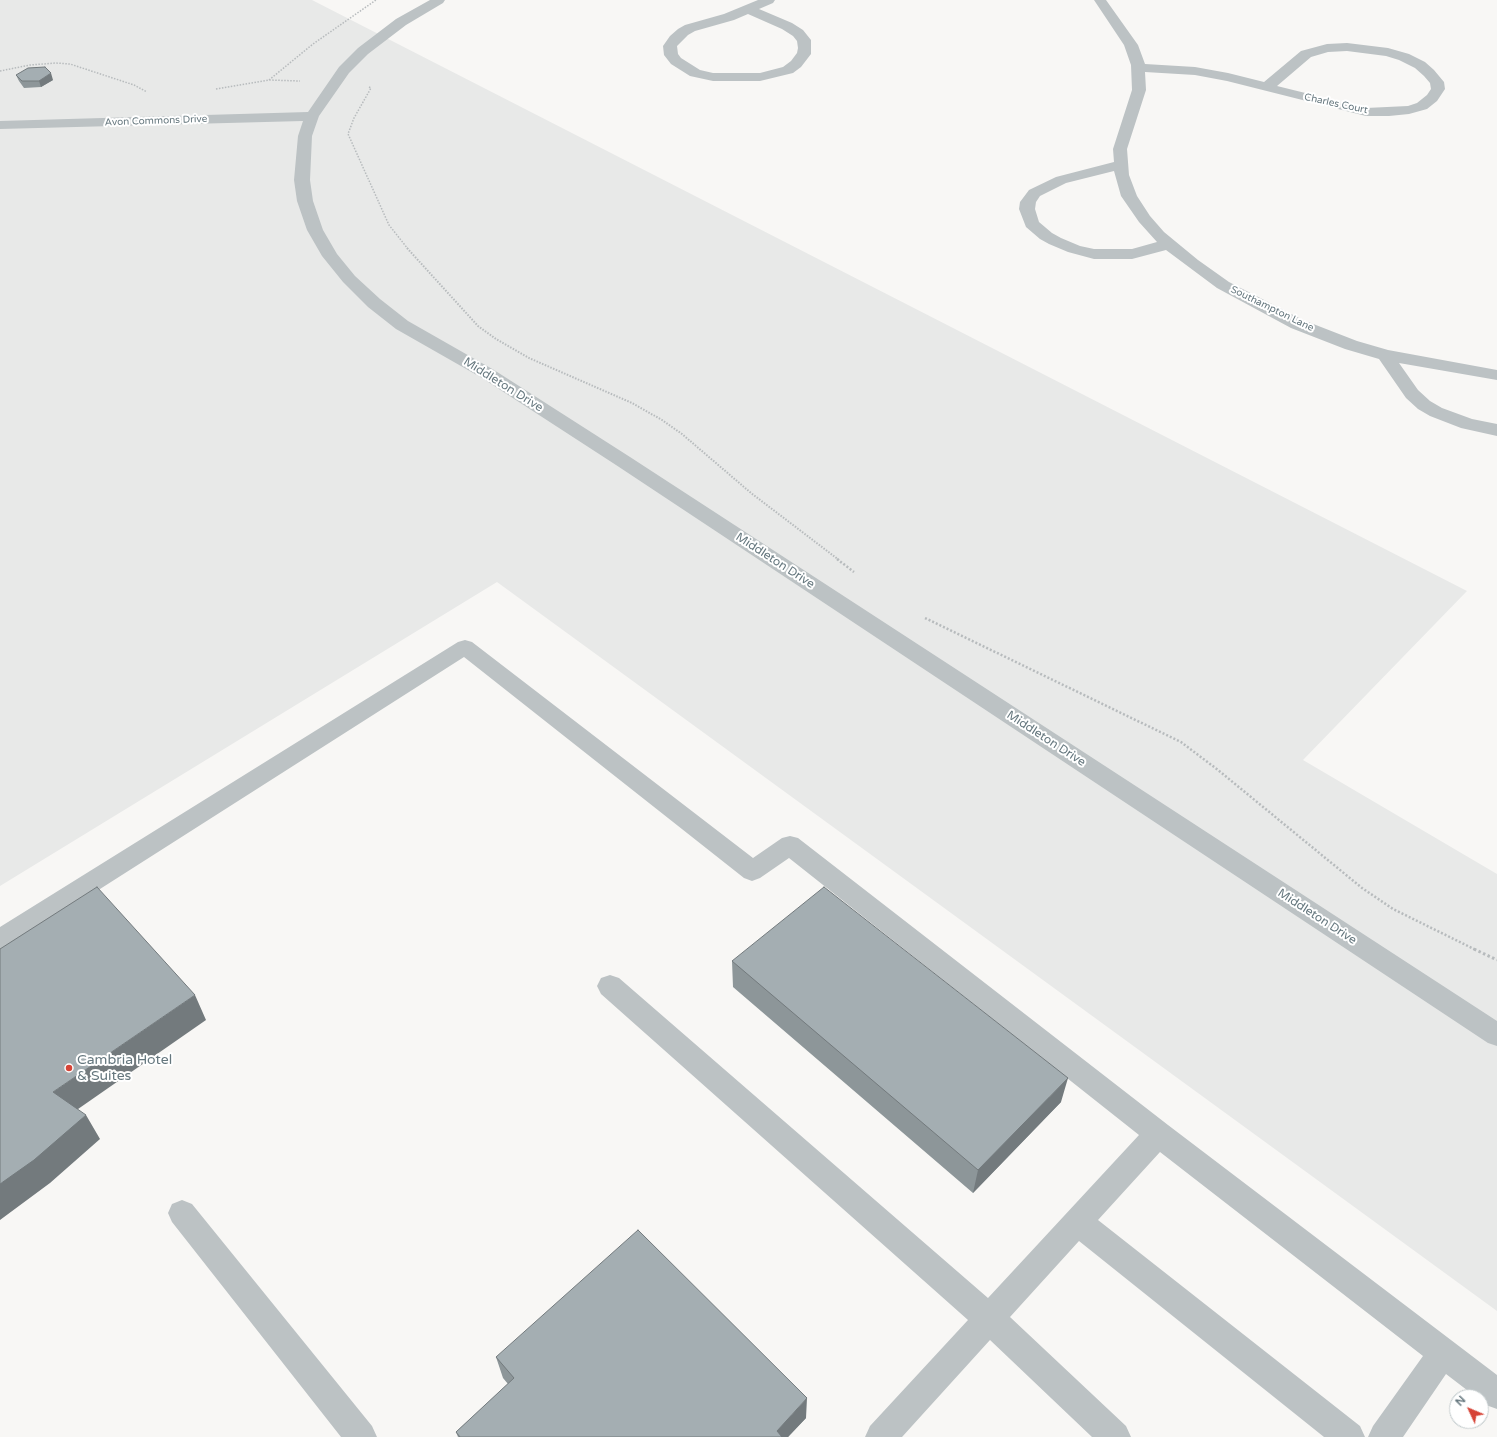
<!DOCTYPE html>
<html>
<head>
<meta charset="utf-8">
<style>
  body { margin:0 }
  #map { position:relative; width:1497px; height:1437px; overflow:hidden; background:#f8f7f5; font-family:"Varela Round",sans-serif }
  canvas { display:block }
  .north { position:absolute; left:1449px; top:1389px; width:40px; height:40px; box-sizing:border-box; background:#fff; border:1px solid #c1c9cb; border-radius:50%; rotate:314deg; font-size:11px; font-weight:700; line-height:16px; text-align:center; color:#65777e }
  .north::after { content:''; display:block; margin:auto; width:14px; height:18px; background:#d64437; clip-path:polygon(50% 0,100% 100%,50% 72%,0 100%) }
</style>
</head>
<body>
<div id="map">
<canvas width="1497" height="1437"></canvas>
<div class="north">N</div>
</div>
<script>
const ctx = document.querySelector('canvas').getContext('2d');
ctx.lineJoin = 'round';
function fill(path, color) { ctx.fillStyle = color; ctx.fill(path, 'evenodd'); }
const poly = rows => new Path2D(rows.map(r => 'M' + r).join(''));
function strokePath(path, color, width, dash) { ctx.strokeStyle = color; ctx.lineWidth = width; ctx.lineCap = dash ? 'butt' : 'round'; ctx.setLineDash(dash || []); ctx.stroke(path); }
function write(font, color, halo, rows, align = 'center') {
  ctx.font = font + ' "Varela Round",sans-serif'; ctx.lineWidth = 4; ctx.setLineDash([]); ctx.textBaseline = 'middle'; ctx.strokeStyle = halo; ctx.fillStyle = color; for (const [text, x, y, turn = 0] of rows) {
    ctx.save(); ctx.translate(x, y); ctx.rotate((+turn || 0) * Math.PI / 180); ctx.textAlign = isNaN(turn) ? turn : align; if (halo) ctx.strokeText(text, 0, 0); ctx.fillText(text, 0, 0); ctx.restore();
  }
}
fill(poly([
  [0,0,312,0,1467,591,1303,760,1497,874,1497,1311,497,582,0,886]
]), '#e8e9e8');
strokePath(poly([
  [0,71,30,65,56,63,70,64,134,85,147,92],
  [269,80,313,44,376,0],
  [369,87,371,88,354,118,348,134,389,225,408,249],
  [216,89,269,80,300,81]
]), '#b7bbbd', 1.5, [1.5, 1.5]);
strokePath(poly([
  [407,248,478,326,496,339,529,358,632,403,662,420,682,434,751,493,839,560]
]), '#b7bbbd', 2, [1.5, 1.5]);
strokePath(poly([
  [837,559,854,572],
  [925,618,1181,742,1218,770,1362,888,1393,909,1476,950]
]), '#b7bbbd', 2.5, [2, 2]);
strokePath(poly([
  [1474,949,1497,960]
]), '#b7bbbd', 3, [2.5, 2.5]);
fill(poly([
  [465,640,472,642,753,858,782,838,790,836,798,838,1168,1125,1497,1375,1497,1409,1486,1405,1481,1401,1481,1397,1476,1397,1446,1374,1403,1437,1368,1437,1373,1426,1423,1356,1160,1152,1098,1220,1360,1426,1365,1437,1324,1437,1079,1241,1010,1317,1126,1426,1131,1437,1092,1437,990,1340,902,1437,865,1437,870,1426,968,1320,601,994,597,986,601,978,610,975,619,978,988,1298,1139,1135,789,858,760,878,752,881,744,878,464,657,9,947,0,950,0,927,458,642,465,640],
  [182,1200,192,1204,372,1426,377,1437,341,1437,172,1222,168,1213,172,1204,182,1200]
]), '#bcc2c4');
fill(poly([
  [430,0,445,0,443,3,406,25,368,54,349,73,319,116,312,136,310,180,313,201,323,230,337,254,355,276,380,299,408,321,494,370,630,457,1497,1021,1497,1046,1488,1043,616,465,482,378,396,329,368,307,343,282,322,256,307,230,297,201,294,180,298,136,303,121,0,129,0,121,308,112,339,67,358,48,396,19,430,0],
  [758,0,775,0,773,3,759,9,792,23,803,30,811,40,811,54,801,67,793,73,760,81,713,81,690,76,671,64,664,55,663,46,670,36,678,29,685,25,724,14,758,0],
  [748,14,782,29,793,36,797,41,798,48,797,53,791,61,783,67,760,73,713,73,700,70,681,58,678,54,677,46,688,35,695,31,734,20,748,14],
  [1094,0,1106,0,1138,45,1145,64,1195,67,1228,73,1264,82,1301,51,1327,44,1347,43,1388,48,1409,54,1425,62,1434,70,1444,82,1445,89,1437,101,1427,109,1409,114,1389,116,1366,116,1227,81,1195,75,1145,72,1146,90,1127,149,1129,175,1137,196,1150,216,1164,232,1198,260,1229,282,1303,320,1357,341,1388,350,1497,370,1497,380,1399,363,1418,390,1430,401,1442,408,1472,419,1497,424,1497,436,1461,428,1430,416,1418,409,1406,398,1379,359,1345,349,1291,328,1217,288,1166,250,1132,259,1094,259,1068,252,1049,244,1040,239,1026,227,1019,209,1020,202,1029,190,1056,177,1114,162,1113,149,1132,90,1131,65,1124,45,1094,0],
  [1347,51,1386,56,1399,60,1415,68,1424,76,1430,83,1431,89,1427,95,1417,103,1408,106,1366,108,1277,86,1311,57,1328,52,1347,51],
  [1114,171,1121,196,1139,222,1157,242,1132,249,1094,249,1080,246,1061,238,1052,233,1039,222,1035,209,1036,202,1040,196,1066,183,1114,171]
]), '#bcc2c4');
fill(poly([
  [16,75,53,80,41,87,24,88,19,81],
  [732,961,1061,1102,973,1193,733,987],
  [496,1357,806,1418,788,1437,458,1437,456,1432,508,1384,503,1378]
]), '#8d9699');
fill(poly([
  [51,73,53,80,41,87,39,81],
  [195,995,206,1020,68,1116,53,1092],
  [1068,1078,1061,1102,973,1193,978,1170],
  [86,1115,100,1139,50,1183,0,1220,0,1184],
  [807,1398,806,1418,788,1437,776,1437,777,1431]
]), '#737a7d');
const building = poly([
  [45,67,51,73,39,81,22,81,16,75,28,68,45,67],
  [97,887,195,995,53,1092,86,1115,34,1160,0,1184,0,949,97,887],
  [824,887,1068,1078,978,1170,732,961,824,887],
  [638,1230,807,1398,777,1431,782,1437,460,1437,456,1432,514,1378,496,1357,638,1230]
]);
fill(building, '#a4aeb2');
strokePath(building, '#737a7d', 1);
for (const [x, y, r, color] of [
  [69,1068,4,"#d64437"]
]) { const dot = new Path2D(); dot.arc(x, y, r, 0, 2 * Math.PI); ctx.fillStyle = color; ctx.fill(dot); strokePath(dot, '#fff', 1.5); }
write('10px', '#65777e', '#fff', [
  ["Charles Court",1336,104,12],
  ["Avon Commons Drive",156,121,-2],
  ["Southampton Lane",1272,309,26]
]);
write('12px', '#65777e', '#fff', [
  ["Middleton Drive",503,385,32],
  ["Middleton Drive",775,561,33],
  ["Middleton Drive",1046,739,33],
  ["Middleton Drive",1317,917,33]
]);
write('14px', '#65777e', '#fff', [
  ["Cambria Hotel",77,1060],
  ["& Suites",77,1076]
], 'left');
</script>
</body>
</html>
